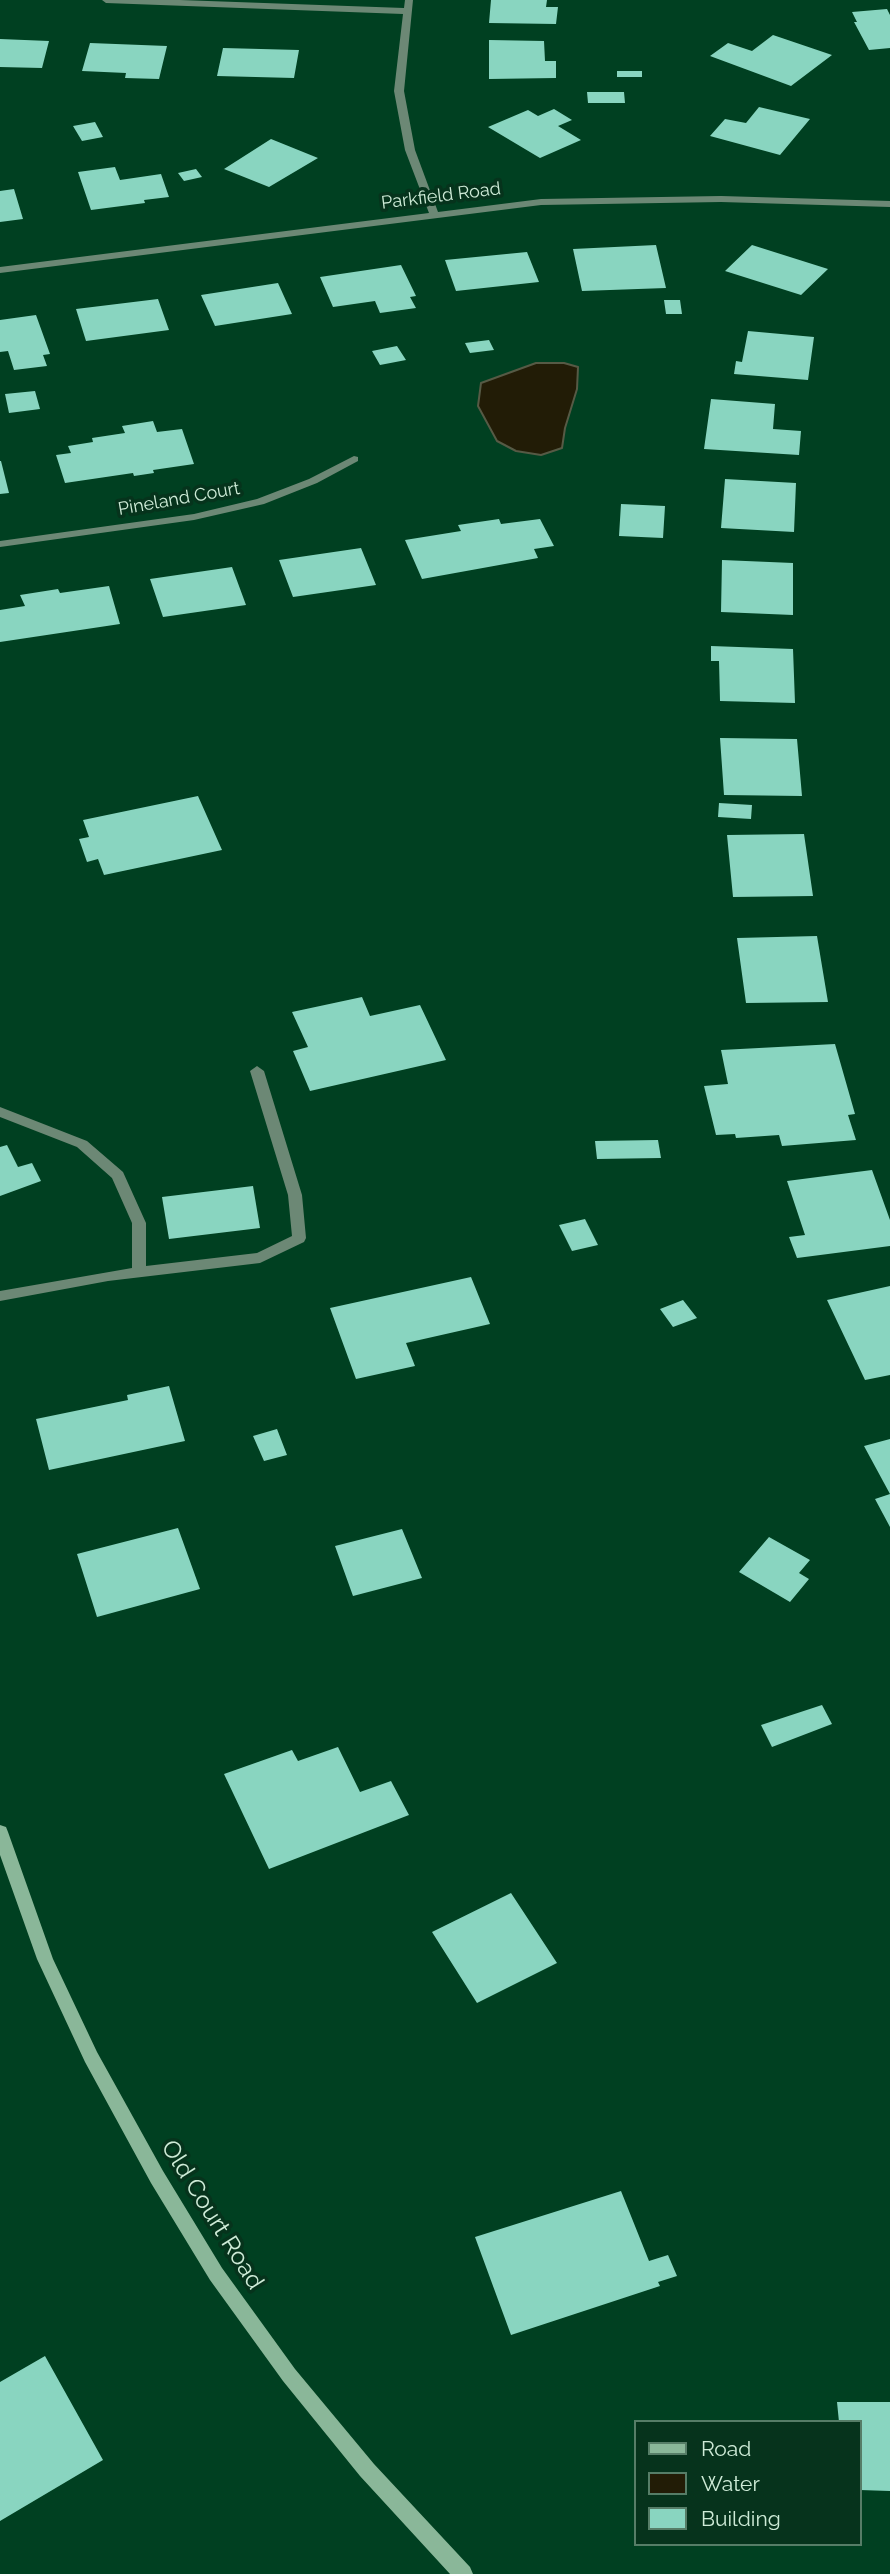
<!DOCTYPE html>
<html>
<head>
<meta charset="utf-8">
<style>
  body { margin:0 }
  #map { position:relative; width:890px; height:2574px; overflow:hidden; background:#004021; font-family:Raleway,sans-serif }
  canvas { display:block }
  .legend { position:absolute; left:634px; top:2420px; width:228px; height:126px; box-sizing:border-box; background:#06331c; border:2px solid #567d67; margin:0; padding:9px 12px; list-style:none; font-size:21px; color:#ceebd7 }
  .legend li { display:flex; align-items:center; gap:14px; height:35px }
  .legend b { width:35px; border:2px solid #567d67 }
</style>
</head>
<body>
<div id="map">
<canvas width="890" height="2574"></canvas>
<ul class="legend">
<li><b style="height:9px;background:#8ab799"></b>Road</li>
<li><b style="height:19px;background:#221c06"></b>Water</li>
<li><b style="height:19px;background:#89d5c0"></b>Building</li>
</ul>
</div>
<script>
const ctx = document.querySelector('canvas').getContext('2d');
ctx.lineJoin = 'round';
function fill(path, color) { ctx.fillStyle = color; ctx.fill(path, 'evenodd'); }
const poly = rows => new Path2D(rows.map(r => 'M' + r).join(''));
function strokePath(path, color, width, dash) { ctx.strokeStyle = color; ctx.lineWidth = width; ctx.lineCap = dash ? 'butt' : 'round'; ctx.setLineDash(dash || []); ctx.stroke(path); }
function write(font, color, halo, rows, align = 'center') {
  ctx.font = font + ' Raleway,sans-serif'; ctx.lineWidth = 7; ctx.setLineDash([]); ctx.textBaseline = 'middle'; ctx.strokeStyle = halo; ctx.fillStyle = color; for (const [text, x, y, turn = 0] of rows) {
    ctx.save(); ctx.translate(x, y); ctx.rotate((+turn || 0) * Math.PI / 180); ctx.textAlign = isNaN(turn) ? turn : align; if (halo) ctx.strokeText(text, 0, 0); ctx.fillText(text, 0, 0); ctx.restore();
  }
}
const water = poly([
  [536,363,564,363,578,367,577,389,565,428,562,448,541,455,516,451,497,441,478,406,481,383,536,363]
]);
fill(water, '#221c06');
strokePath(water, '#565a45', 2);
fill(poly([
  [491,0,547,0,546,7,558,7,556,24,489,23],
  [887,9,890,15,890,48,869,50,854,22,857,22,852,12],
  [773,35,832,55,791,86,710,56,728,43,752,51],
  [0,39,49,41,42,68,0,67],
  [489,40,544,41,545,61,556,61,556,78,489,79],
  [90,43,167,46,159,79,125,78,126,73,82,71],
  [223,48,299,50,294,78,217,76],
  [617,71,642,71,642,77,617,77],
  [587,92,624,92,625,103,588,103],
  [759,107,810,119,780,155,710,136,725,119,746,123],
  [554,109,572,120,558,126,581,140,540,158,488,127,528,110,538,116],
  [95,122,103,137,82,141,73,126],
  [271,139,318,158,269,187,224,169],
  [115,167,120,180,161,174,169,197,144,200,145,203,91,210,78,172],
  [196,169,202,177,184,181,178,173],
  [14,189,23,219,0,222,0,191],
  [656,245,666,288,582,291,573,249],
  [752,245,828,269,801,295,725,271],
  [527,252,539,282,456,291,445,260],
  [401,265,416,296,410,297,416,308,380,313,375,301,333,307,320,277],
  [278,283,292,314,215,326,201,295],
  [158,299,169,330,86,341,76,309],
  [664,300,680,300,682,314,666,314],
  [36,315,50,354,43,355,47,366,14,370,8,351,0,352,0,320],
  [748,331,814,337,808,380,734,374,736,361,742,362],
  [489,340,494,350,470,353,465,343],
  [397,346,406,360,380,365,372,351],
  [35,391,40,409,9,413,5,394],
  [711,399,775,404,773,429,801,431,799,455,704,449],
  [153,421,157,432,182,429,194,464,153,470,154,473,134,476,133,473,65,483,56,455,71,453,68,446,93,442,92,438,125,433,122,426],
  [0,461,1,461,9,493,0,494],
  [725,479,796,483,794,532,721,528],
  [621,504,665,506,663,538,619,536],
  [499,519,501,524,540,519,554,546,534,549,538,558,422,579,405,540,461,531,458,525],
  [361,548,376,585,293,597,279,560],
  [722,560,793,563,793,615,721,612],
  [232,567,246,605,163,617,150,579],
  [109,586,120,624,0,642,0,610,25,606,20,595,58,589,60,593],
  [711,646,793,649,795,703,720,701,719,661,711,661],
  [720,738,797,739,802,796,724,795],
  [198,796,222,850,104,875,98,859,87,862,79,839,89,837,83,820],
  [719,803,752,805,751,819,718,817],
  [804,834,813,896,733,897,727,835],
  [817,936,828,1002,746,1003,737,938],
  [362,997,370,1016,420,1005,446,1060,310,1091,293,1051,308,1047,292,1012],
  [835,1044,855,1114,848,1115,856,1140,782,1146,779,1135,736,1138,735,1134,716,1135,704,1086,728,1084,721,1050],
  [658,1140,661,1158,597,1159,595,1141],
  [7,1145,18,1167,32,1163,41,1181,0,1196,0,1147],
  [872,1170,890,1220,890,1246,797,1258,789,1237,805,1235,787,1181],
  [253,1186,260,1228,169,1239,162,1197],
  [585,1219,598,1245,572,1251,559,1225],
  [471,1277,490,1324,406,1343,415,1366,356,1379,330,1308],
  [890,1286,890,1375,865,1380,827,1300],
  [683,1300,697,1318,673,1327,660,1309],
  [169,1386,185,1441,49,1470,36,1419,128,1400,127,1395],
  [277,1429,287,1455,264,1461,253,1436],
  [890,1439,890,1494,864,1446],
  [890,1494,890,1527,875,1499],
  [178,1528,200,1589,97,1617,77,1554],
  [402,1529,422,1578,353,1596,335,1546],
  [769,1537,810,1560,799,1573,809,1579,790,1602,739,1572],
  [822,1705,832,1724,772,1747,761,1725],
  [338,1747,360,1792,391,1781,409,1815,269,1869,224,1774,292,1750,298,1761],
  [511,1893,557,1963,477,2003,432,1932],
  [621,2191,649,2261,668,2255,677,2276,658,2282,660,2286,511,2335,475,2237],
  [45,2356,103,2460,0,2521,0,2382],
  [837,2402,890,2402,890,2491,860,2490,860,2422,839,2422]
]), '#89d5c0');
fill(poly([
  [257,1066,264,1071,302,1195,306,1238,304,1242,260,1263,108,1281,0,1301,0,1291,132,1268,132,1223,112,1178,77,1147,0,1117,0,1107,87,1141,123,1172,146,1223,146,1266,257,1253,292,1236,288,1195,250,1071,257,1066]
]), '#6c8875');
fill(poly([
  [102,0,180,0,404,8,405,0,413,0,404,91,415,150,438,212,541,199,721,196,890,201,890,207,721,202,541,205,0,273,0,267,429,213,405,150,394,91,403,14,106,3,102,0],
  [354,456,358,457,358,461,317,483,264,504,194,520,0,547,0,541,194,514,257,499,309,479,354,456]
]), '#6c8875');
fill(poly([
  [0,1825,6,1827,8,1832,53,1959,97,2052,163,2171,222,2268,295,2369,374,2464,470,2567,473,2574,450,2574,360,2476,283,2381,210,2280,151,2183,85,2062,37,1959,0,1855,0,1825]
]), '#8ab799');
write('18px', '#ceebd7', '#06331c', [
  ["Parkfield Road",441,196,-7],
  ["Pineland Court",179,499,-10]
]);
write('24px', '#ceebd7', '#06331c', [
  ["Old Court Road",212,2215,58]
]);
</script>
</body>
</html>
